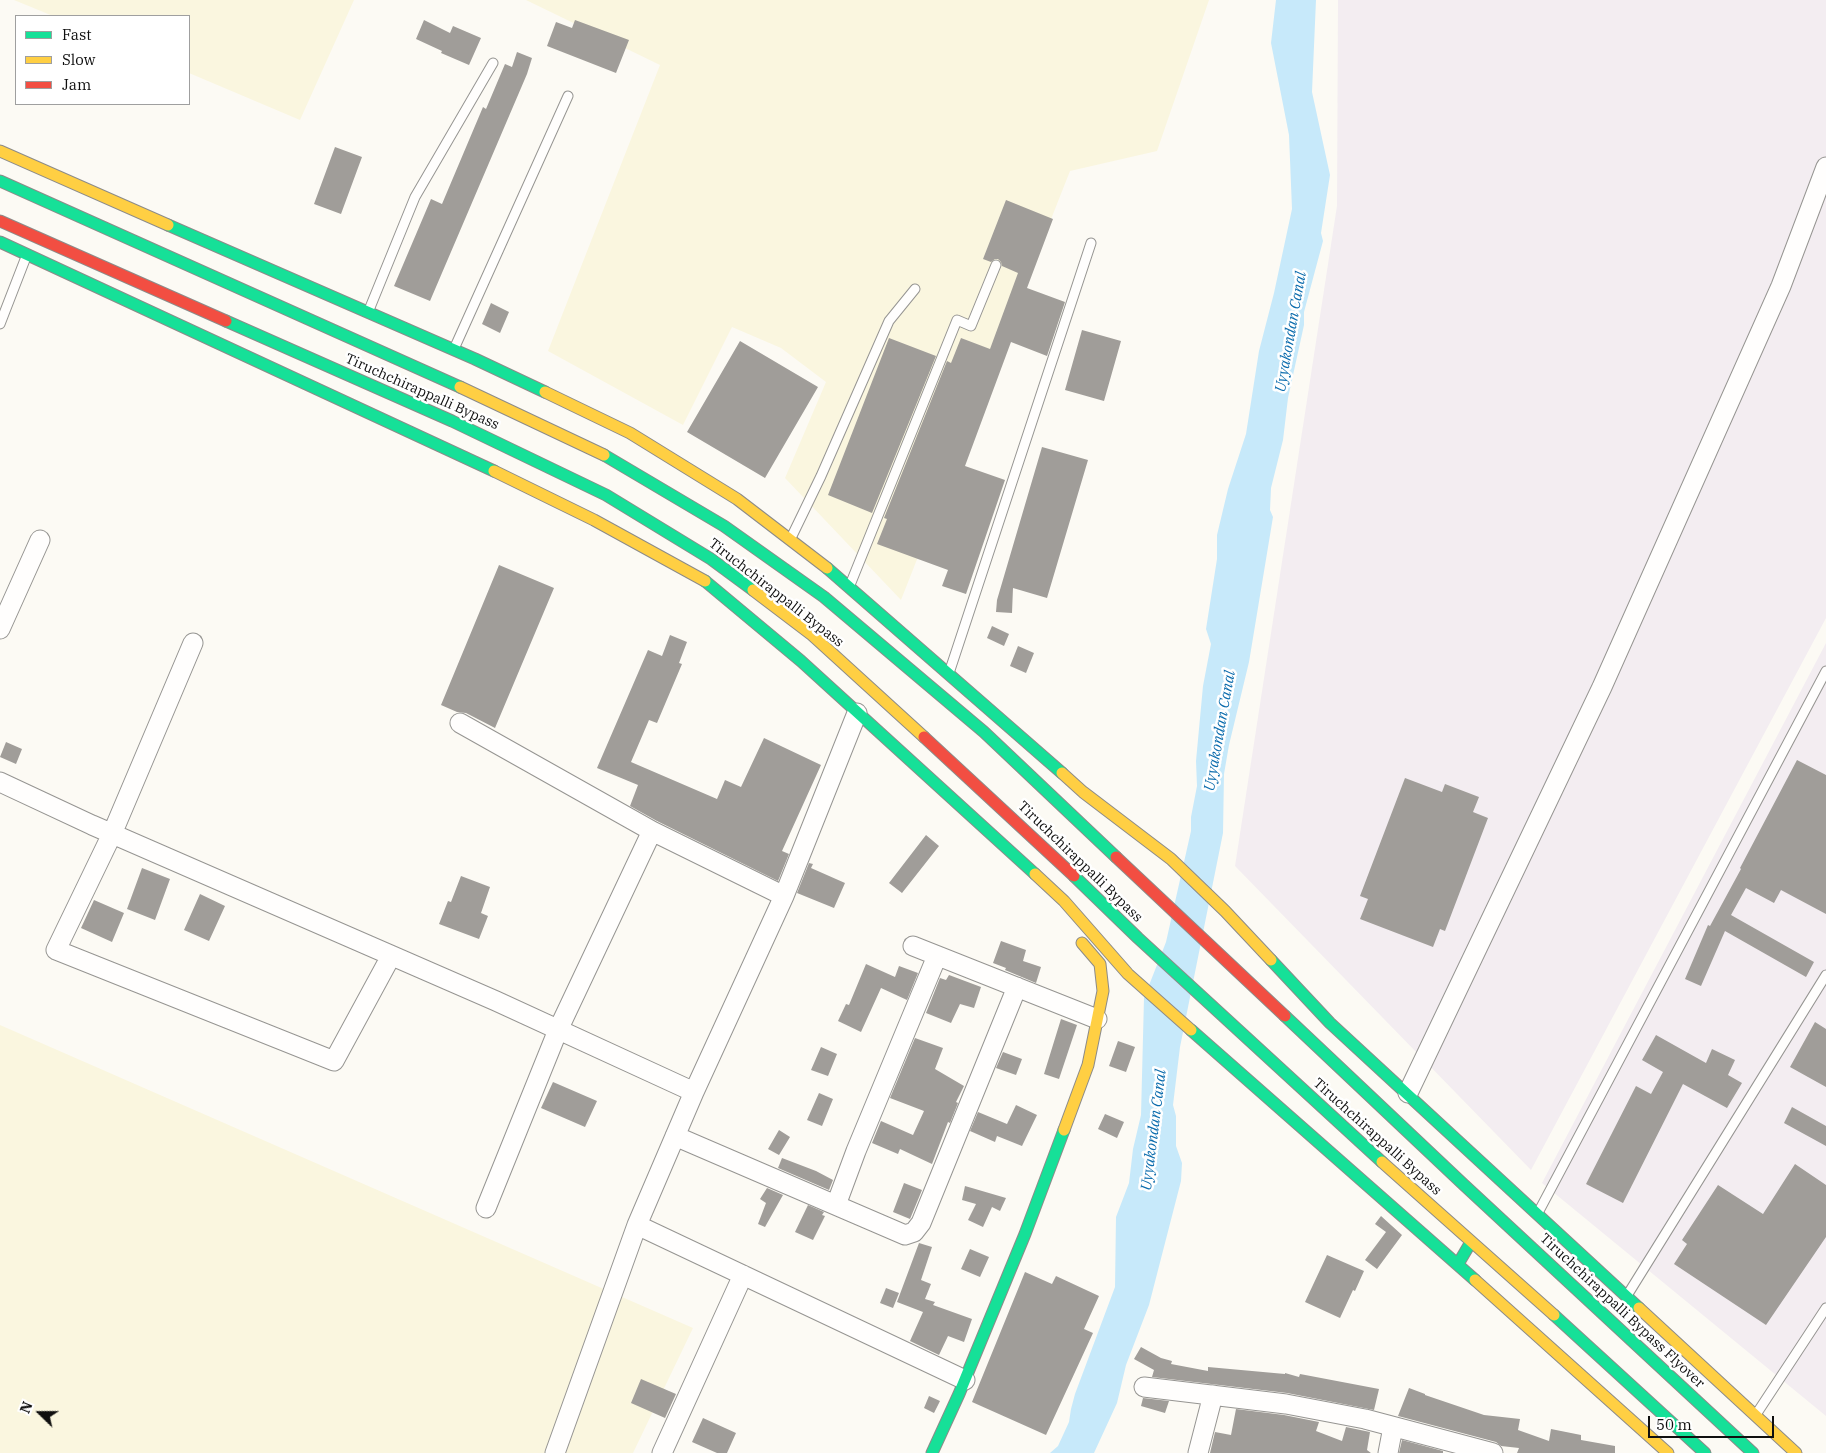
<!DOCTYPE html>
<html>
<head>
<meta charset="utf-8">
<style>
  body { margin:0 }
  #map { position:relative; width:1826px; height:1453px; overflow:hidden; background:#fcfaf4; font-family:"IBM Plex Serif",serif }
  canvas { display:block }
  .legend { position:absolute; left:15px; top:15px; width:175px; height:90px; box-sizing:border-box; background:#fff; border:1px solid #9f9f9f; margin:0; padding:6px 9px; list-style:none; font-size:15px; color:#0f0f0f }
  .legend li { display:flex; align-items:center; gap:10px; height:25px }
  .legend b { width:25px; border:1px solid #9f9f9f }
  .north { position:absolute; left:15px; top:1388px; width:50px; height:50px; -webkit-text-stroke:4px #fff; paint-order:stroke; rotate:292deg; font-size:14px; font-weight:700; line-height:20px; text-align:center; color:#0f0f0f }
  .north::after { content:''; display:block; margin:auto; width:18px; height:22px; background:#0f0f0f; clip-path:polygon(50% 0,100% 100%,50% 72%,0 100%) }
  .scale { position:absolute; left:1648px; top:1416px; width:126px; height:22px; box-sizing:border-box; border:2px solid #0f0f0f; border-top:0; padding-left:6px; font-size:15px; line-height:18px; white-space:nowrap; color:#0f0f0f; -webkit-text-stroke:4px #fff; paint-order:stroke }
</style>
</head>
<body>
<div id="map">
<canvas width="1826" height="1453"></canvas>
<ul class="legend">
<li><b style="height:6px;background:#16e098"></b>Fast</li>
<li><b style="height:6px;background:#ffcf43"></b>Slow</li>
<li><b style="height:6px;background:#f24e42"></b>Jam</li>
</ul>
<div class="north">N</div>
<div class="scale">50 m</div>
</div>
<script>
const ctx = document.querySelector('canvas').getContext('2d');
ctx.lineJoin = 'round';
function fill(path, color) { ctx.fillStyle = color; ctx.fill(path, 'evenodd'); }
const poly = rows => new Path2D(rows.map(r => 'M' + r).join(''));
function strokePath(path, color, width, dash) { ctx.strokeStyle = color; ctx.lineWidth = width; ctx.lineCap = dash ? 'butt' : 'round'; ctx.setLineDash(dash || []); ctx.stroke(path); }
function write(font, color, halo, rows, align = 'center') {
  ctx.font = font + ' "IBM Plex Serif",serif'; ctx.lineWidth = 5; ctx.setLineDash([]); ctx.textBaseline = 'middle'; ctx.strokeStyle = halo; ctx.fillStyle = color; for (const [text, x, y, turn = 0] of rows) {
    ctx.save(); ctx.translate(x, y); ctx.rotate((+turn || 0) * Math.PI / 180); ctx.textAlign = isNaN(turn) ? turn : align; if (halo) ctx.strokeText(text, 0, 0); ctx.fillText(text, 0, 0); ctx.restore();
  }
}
fill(poly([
  [1338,0,1826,0,1826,618,1531,1170,1235,866,1337,206],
  [1826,643,1826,1416,1542,1183]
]), '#f3edf1');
fill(poly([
  [14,0,354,0,300,120,189,73,189,16,53,16],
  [526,0,1209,0,1157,151,1070,171,901,600,785,478,826,382,781,348,732,327,683,425,548,351,660,65],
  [0,1025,693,1328,633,1453,0,1453]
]), '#faf6df');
fill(poly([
  [1276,0,1316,0,1312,92,1330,175,1321,233,1323,241,1304,312,1304,325,1288,398,1283,440,1271,488,1270,510,1273,517,1249,662,1229,745,1224,774,1223,833,1180,1047,1173,1105,1176,1116,1176,1146,1182,1163,1181,1181,1149,1305,1126,1365,1117,1403,1094,1453,1050,1453,1058,1446,1069,1422,1071,1409,1075,1394,1115,1287,1116,1217,1129,1183,1133,1149,1141,1115,1144,998,1166,942,1191,831,1191,817,1197,786,1196,761,1203,686,1211,644,1206,629,1217,559,1217,535,1228,489,1246,434,1259,351,1274,293,1292,209,1289,135,1271,43]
]), '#c7e9fa');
fill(poly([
  [424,20,450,33,453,26,481,38,469,65,441,53,442,51,416,39],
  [575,20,629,40,616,73,547,46,556,22,572,28],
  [517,52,532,58,527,74,430,301,394,286,431,199,442,204,483,107,486,109,505,64,512,67],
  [335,147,362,157,341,214,314,204],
  [1006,200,1053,219,1027,288,1065,302,1047,356,1011,342,965,466,1005,480,966,594,942,586,948,570,877,544,887,519,884,518,947,361,951,363,961,338,990,349,1018,273,1002,266,1001,262,998,259,995,259,991,262,983,259],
  [491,303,509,312,500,333,482,324],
  [1082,330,1121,341,1104,401,1065,390],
  [889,338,936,356,872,513,828,495],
  [740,341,818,387,765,478,687,432],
  [1042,447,1088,460,1047,598,1013,588,1012,613,996,612,997,600],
  [499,565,554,588,495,728,466,713,457,712,441,705],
  [992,626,1009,634,1004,646,987,638],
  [670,635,687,642,679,663,682,664,657,723,649,720,631,762,717,799,725,780,741,787,764,738,821,765,782,851,789,854,778,881,657,821,630,806,638,785,597,768,648,650,662,656],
  [1018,646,1034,653,1026,673,1010,666],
  [6,742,22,749,16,764,0,757],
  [1797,760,1826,775,1826,914,1781,890,1774,903,1746,888,1731,915,1814,962,1806,977,1725,931,1701,986,1685,979,1708,925,1710,926,1741,869,1740,868],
  [1405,778,1442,792,1445,784,1479,797,1473,812,1488,818,1445,931,1440,929,1433,947,1360,919,1368,899,1360,896],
  [926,835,939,846,902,893,889,883],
  [809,863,813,864,811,868,845,883,834,908,797,893],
  [142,868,170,879,155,920,127,909],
  [461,876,490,887,481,913,488,916,479,939,439,924,448,901,451,902],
  [200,894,225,906,209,941,184,930],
  [94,900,124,913,112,942,81,928],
  [1001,941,1026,950,1023,961,1041,967,1036,983,1005,970,1006,968,993,963],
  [866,964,895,977,899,966,918,973,907,1000,881,988,861,1032,838,1021,846,1004,849,1005],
  [949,975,981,987,974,1008,960,1004,951,1023,926,1013,940,978,946,980],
  [1061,1019,1077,1025,1059,1079,1044,1074],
  [1815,1022,1826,1029,1826,1087,1790,1067],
  [1656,1035,1706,1063,1712,1049,1735,1060,1728,1075,1742,1083,1727,1108,1683,1084,1623,1203,1586,1184,1636,1086,1651,1094,1663,1072,1642,1060],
  [915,1038,943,1048,935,1069,964,1086,956,1102,958,1103,950,1123,948,1122,932,1164,900,1149,898,1154,872,1143,881,1121,913,1135,924,1111,890,1098],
  [1118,1041,1135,1047,1126,1072,1109,1066],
  [821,1047,837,1054,828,1076,811,1070],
  [1003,1052,1022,1059,1016,1075,996,1068],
  [553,1082,597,1101,585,1127,541,1108],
  [819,1093,833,1099,822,1126,807,1120],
  [1016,1105,1037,1115,1022,1146,997,1136,995,1142,970,1131,978,1112,1007,1124],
  [1792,1107,1826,1126,1826,1146,1784,1123],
  [1105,1114,1124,1122,1117,1138,1098,1129],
  [779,1130,790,1137,779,1155,768,1149],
  [782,1158,816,1171,833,1180,829,1190,778,1168],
  [1795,1164,1826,1185,1826,1237,1766,1325,1674,1264,1687,1244,1682,1240,1718,1185,1763,1214],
  [904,1183,922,1190,910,1219,893,1212],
  [965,1186,1006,1198,1000,1211,992,1207,983,1227,968,1220,976,1204,962,1200],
  [767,1188,783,1195,765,1227,758,1224,766,1203,760,1199],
  [808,1205,824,1212,822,1215,825,1216,813,1240,795,1232],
  [1381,1216,1402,1235,1377,1269,1365,1260,1386,1232,1375,1224],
  [919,1243,932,1247,921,1280,931,1284,925,1299,935,1302,933,1305,972,1319,964,1342,948,1336,939,1355,910,1341,923,1312,897,1302],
  [970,1249,989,1257,980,1277,961,1269],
  [1327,1255,1364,1271,1355,1291,1353,1290,1340,1318,1305,1302],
  [1025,1272,1052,1284,1056,1276,1099,1296,1084,1329,1093,1333,1046,1435,972,1402],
  [886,1288,899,1293,893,1308,880,1303],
  [1141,1347,1161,1358,1172,1361,1171,1364,1208,1371,1208,1367,1285,1374,1285,1373,1299,1377,1300,1374,1379,1389,1374,1410,1287,1393,1152,1377,1154,1370,1134,1359],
  [641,1379,676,1394,665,1418,631,1403],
  [1409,1388,1425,1394,1425,1395,1484,1415,1520,1419,1518,1430,1549,1441,1551,1429,1581,1435,1581,1440,1615,1446,1615,1453,1517,1453,1519,1448,1501,1446,1496,1442,1398,1416],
  [929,1396,940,1401,934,1413,924,1408],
  [1143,1398,1169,1401,1165,1413,1141,1406],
  [1236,1409,1284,1415,1319,1422,1316,1431,1342,1441,1346,1427,1370,1432,1367,1450,1371,1453,1210,1453,1215,1432,1231,1435],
  [703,1418,736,1433,727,1453,717,1453,692,1442],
  [1402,1440,1443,1451,1443,1453,1399,1453]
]), '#a09d99');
const lane = poly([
  [369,310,415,197,493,63],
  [0,324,26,257],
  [454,349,568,96],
  [791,538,821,476,889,321,915,289],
  [850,585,957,320,971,326,996,265],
  [950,670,1091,243],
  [1539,1211,1826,671],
  [1628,1294,1826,975],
  [1757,1413,1826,1308]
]);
const street = poly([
  [0,629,40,540],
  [193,643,112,834,56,950,334,1061,391,956],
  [857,713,784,896,694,1092,637,1225,965,1380],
  [460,723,652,831,784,896],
  [0,782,92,825,496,1001,694,1092],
  [913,946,1097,1019],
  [1408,1093,1602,687,1781,286,1826,167],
  [675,1136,905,1235,914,1232,921,1223,1017,987],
  [836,1205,856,1151,937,956],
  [486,1208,558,1030,652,831],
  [1144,1387,1286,1404,1365,1419,1493,1453],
  [555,1453,637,1225],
  [662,1453,743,1275],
  [1198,1453,1213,1395],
  [1388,1453,1393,1427]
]);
const fast = poly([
  [0,181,460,387],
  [168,225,475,359,545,392],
  [0,242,494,471],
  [226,321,452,421,606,495,711,559,753,590],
  [604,455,724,526,824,597,984,732,1116,857],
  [827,568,1062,773],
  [705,581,801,661,1035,874],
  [1074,876,1138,938,1382,1162],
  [1271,960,1330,1023,1639,1308],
  [1285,1016,1463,1184,1753,1453],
  [1191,1030,1475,1280],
  [1458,1264,1471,1242],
  [1554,1315,1705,1453],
  [932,1453,959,1394,1025,1234,1064,1130]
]);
const slow = poly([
  [0,151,168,225],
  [460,387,604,455],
  [545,392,630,433,737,499,827,568],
  [494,471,594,520,705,581],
  [753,590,811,634,924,737],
  [1062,773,1083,792,1171,859,1225,911,1271,960],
  [1035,874,1064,901,1128,974,1191,1030],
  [1064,1130,1088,1065,1103,991,1100,964,1082,943],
  [1382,1162,1554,1315],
  [1475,1280,1668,1453],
  [1639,1308,1796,1453]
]);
const jam = poly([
  [0,221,226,321],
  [924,737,1074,876],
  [1116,857,1285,1016]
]);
strokePath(lane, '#969592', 11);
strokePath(street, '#969592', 21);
strokePath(fast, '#8c8b89', 13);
strokePath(slow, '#8c8b89', 13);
strokePath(jam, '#8c8b89', 13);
strokePath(lane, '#fffefd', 9);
strokePath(street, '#fffefd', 19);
strokePath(fast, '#16e098', 11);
strokePath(slow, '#ffcf43', 11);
strokePath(jam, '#f24e42', 11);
write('14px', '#0f0f0f', '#fff', [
  ["Tiruchchirappalli Bypass",422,392,24],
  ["Tiruchchirappalli Bypass",776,593,38],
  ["Tiruchchirappalli Bypass",1080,862,44],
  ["Tiruchchirappalli Bypass",1377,1137,42],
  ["Tiruchchirappalli Bypass Flyover",1622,1311,43]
]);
write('italic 15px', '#0b6cad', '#fff', [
  ["Uyyakondan Canal",1291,332,-80],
  ["Uyyakondan Canal",1220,731,-80],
  ["Uyyakondan Canal",1154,1130,-83]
]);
</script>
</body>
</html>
